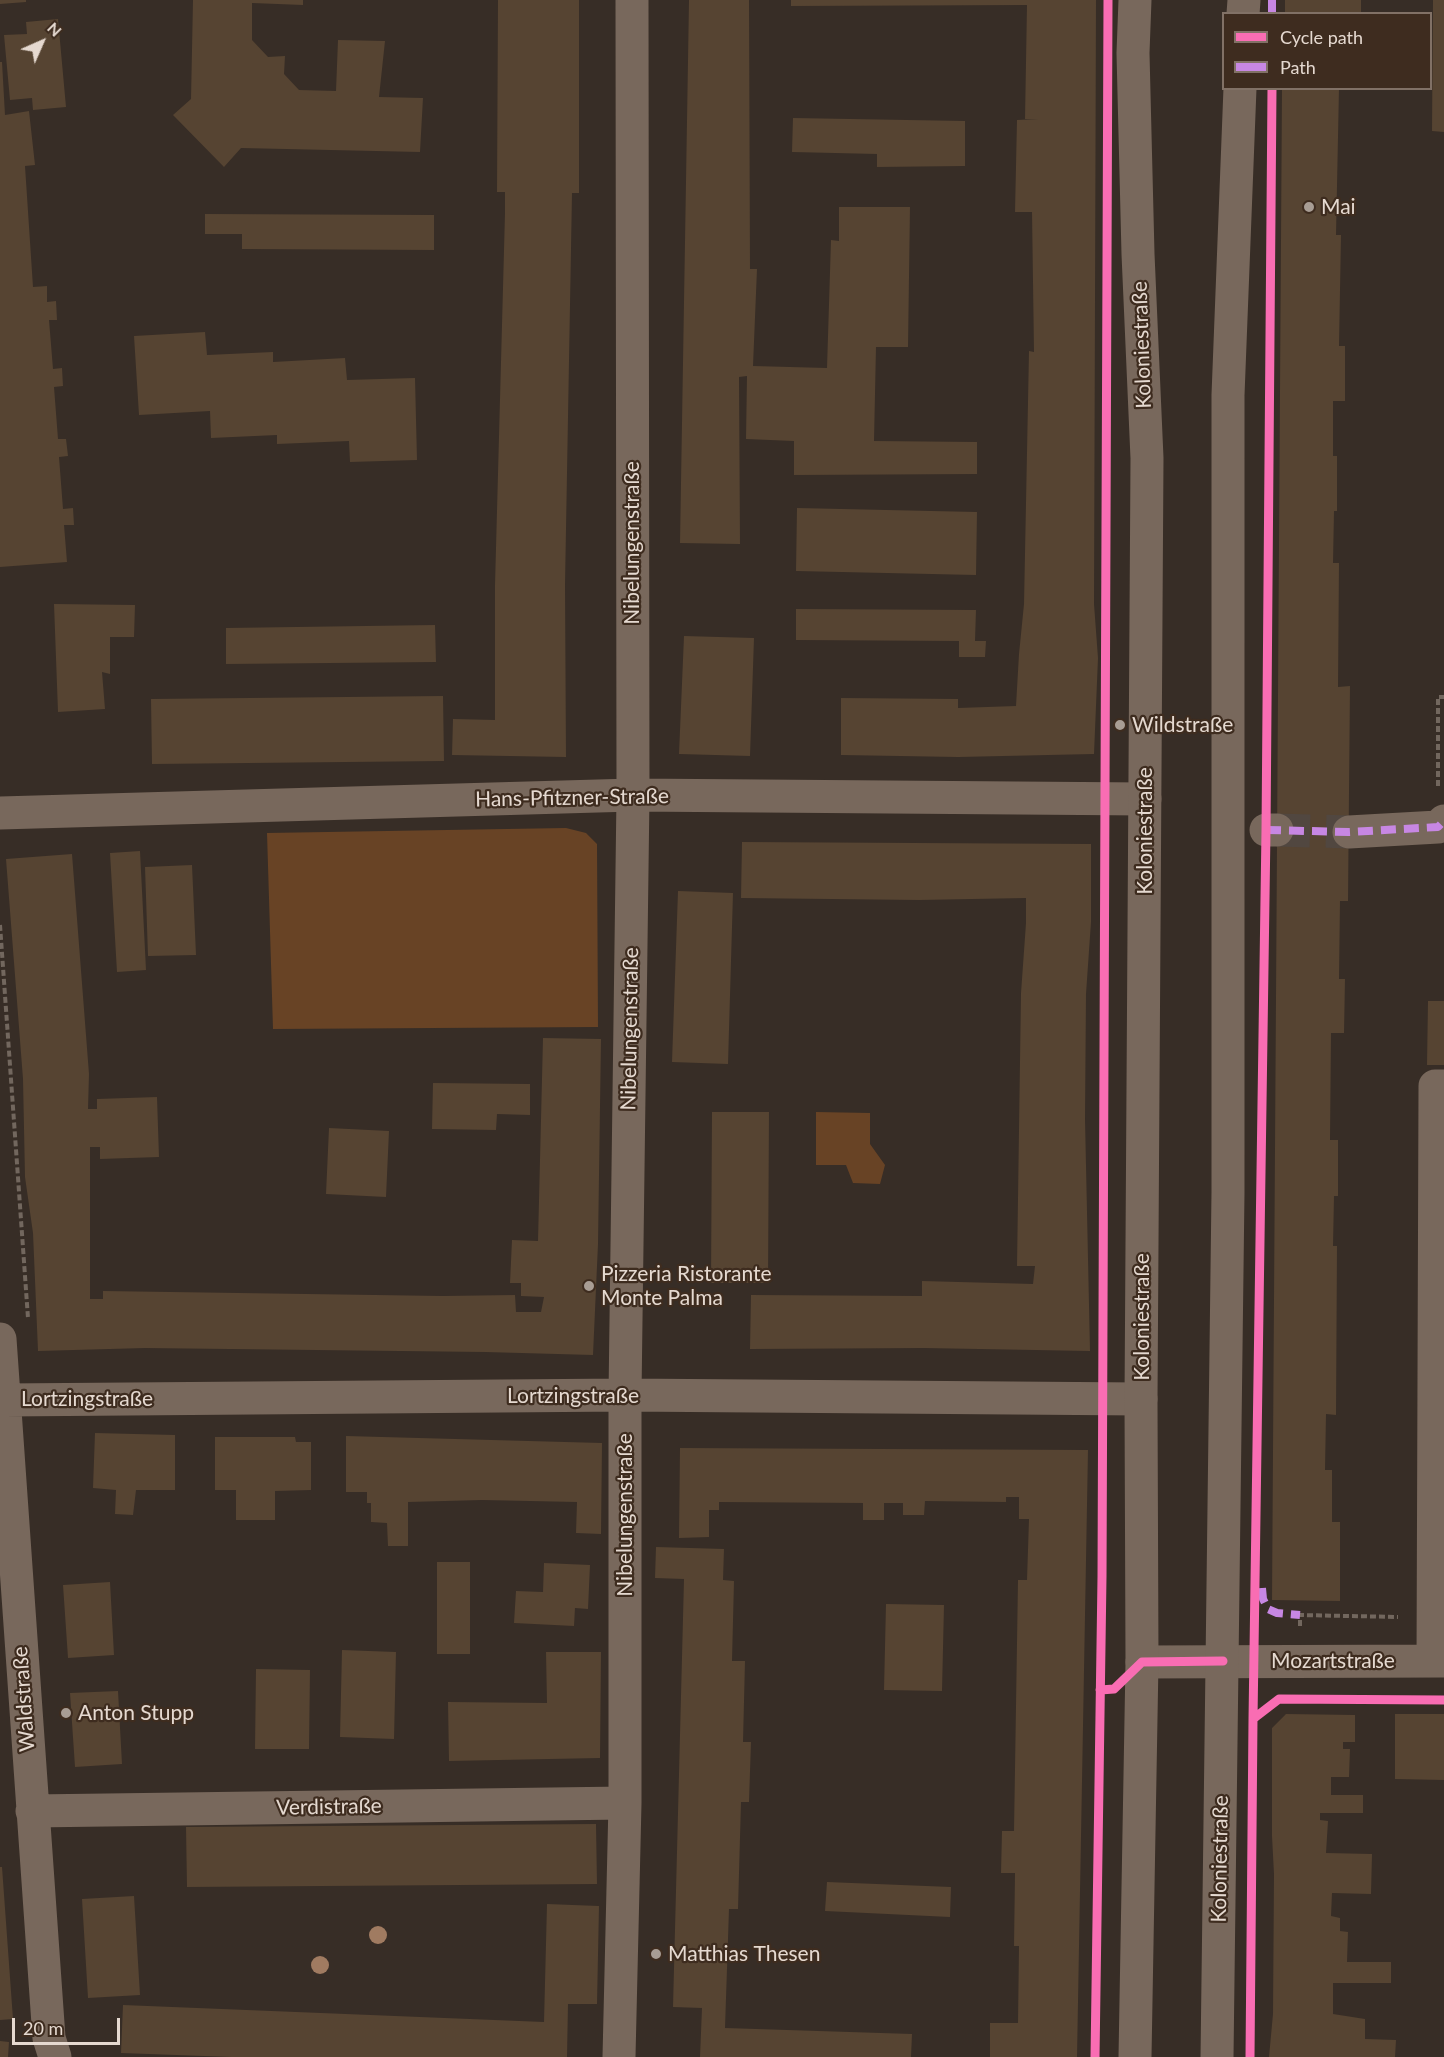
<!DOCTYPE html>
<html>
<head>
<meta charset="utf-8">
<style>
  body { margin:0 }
  #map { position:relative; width:1444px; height:2057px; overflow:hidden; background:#372d26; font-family:Lato,sans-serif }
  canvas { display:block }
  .legend { position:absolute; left:1222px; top:12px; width:210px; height:78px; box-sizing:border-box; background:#3e2c1f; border:2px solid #817166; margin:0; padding:8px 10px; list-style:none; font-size:18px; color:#e5d9d0 }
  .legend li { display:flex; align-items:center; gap:12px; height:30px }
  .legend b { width:30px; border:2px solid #817166 }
  .north { position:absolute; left:12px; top:12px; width:60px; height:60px; -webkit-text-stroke:4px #3e2c1f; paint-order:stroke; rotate:45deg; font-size:16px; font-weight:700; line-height:24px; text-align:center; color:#e5d9d0 }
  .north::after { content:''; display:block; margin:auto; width:21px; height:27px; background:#e5d9d0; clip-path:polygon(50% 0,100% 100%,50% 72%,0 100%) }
  .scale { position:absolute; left:12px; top:2018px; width:108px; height:27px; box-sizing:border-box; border:3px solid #e5d9d0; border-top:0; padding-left:8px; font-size:18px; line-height:21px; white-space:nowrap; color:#e5d9d0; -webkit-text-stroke:4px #3e2c1f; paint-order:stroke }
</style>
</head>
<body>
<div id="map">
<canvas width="1444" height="2057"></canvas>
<ul class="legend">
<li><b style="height:8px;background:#f96db3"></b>Cycle path</li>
<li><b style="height:8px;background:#c787e3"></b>Path</li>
</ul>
<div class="north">N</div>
<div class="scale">20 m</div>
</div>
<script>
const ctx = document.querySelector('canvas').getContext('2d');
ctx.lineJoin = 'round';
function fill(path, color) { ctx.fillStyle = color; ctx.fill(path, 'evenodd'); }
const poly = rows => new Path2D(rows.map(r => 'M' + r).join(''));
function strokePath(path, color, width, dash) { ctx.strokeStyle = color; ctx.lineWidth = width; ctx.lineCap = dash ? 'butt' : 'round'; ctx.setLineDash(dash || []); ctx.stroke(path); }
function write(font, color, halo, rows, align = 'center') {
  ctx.font = font + ' Lato,sans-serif'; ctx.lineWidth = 4.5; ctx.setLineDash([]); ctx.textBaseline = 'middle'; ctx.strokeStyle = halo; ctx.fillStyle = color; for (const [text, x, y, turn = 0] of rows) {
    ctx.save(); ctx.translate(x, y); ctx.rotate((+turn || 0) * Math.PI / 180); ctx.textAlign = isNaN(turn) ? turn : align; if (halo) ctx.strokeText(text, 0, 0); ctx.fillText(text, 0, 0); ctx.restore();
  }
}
fill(poly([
  [566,828,586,833,597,844,598,1027,273,1029,267,833],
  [816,1112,870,1113,870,1144,885,1165,880,1184,853,1183,846,1165,816,1165]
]), '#684325');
fill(poly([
  [0,0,26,0,26,2,0,4],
  [193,0,303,0,303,5,252,3,252,40,268,57,285,56,284,74,299,90,336,91,338,40,385,41,379,97,423,98,420,152,241,148,224,167,173,115,191,99],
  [498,0,579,0,579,193,572,193,565,585,566,757,452,755,453,719,495,720,495,585,505,213,505,192,497,192],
  [689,0,749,0,750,269,757,269,753,366,827,368,831,240,839,241,839,207,910,207,908,347,876,347,874,441,977,442,977,474,794,475,794,441,746,439,747,376,739,377,740,544,680,543],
  [791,0,1096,0,1094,604,1098,658,1094,754,958,757,841,755,841,698,958,699,958,708,1016,706,1019,654,1024,604,1029,351,1034,352,1032,212,1015,212,1017,120,1038,119,1025,119,1027,5,791,6],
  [1285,0,1361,0,1361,14,1285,14],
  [1433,0,1444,0,1444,132,1432,131],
  [58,19,66,107,33,110,32,98,10,100,4,35,27,34,26,22],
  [0,62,2,62,5,115,29,111,35,165,25,166,33,287,47,286,47,302,56,301,57,320,49,320,53,369,62,368,63,386,54,387,58,439,66,439,68,456,59,457,63,509,73,508,74,525,64,525,67,562,0,567],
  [1282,88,1339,88,1336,235,1341,235,1339,346,1345,346,1345,401,1333,401,1333,456,1337,456,1337,511,1334,511,1333,563,1339,563,1338,687,1350,686,1348,901,1340,901,1339,979,1345,979,1344,1033,1331,1033,1330,1140,1338,1140,1338,1196,1334,1196,1333,1246,1337,1246,1336,1415,1326,1414,1325,1470,1332,1470,1332,1522,1340,1522,1340,1601,1272,1600],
  [793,118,965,121,965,166,877,167,877,154,792,152],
  [205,214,434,215,434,250,242,249,242,234,205,234],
  [205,332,207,355,273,352,273,362,345,358,347,380,415,378,417,460,350,462,349,441,277,444,277,435,211,438,210,411,139,415,134,336],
  [797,508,977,512,976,575,796,571],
  [54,604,135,605,134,637,110,637,110,674,102,672,105,709,58,712],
  [796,609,976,610,975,641,986,641,985,657,959,657,959,641,796,640],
  [435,625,436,662,226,664,226,628],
  [684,636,754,638,750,756,679,754],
  [443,696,444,761,152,764,151,699],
  [742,842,1091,844,1091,922,1086,994,1085,1119,1090,1351,924,1348,750,1349,751,1295,922,1296,922,1281,1033,1284,1035,1266,1017,1266,1021,993,1026,923,1026,898,919,900,741,898],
  [140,851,146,970,117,972,110,853],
  [72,854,89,1074,88,1109,97,1109,97,1099,157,1097,159,1157,100,1159,100,1147,90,1147,90,1299,103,1299,103,1291,443,1296,515,1295,516,1312,541,1312,544,1297,521,1296,521,1283,510,1283,512,1240,538,1241,543,1038,601,1039,598,1244,593,1355,485,1352,145,1348,38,1351,33,1233,25,1177,23,1079,6,859],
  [192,865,196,955,148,956,145,867],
  [678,891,733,893,728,1064,672,1062],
  [1428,1001,1444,1001,1444,1065,1427,1065],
  [433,1083,530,1084,530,1115,497,1114,496,1130,432,1129],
  [712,1112,769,1112,768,1283,711,1283],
  [329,1128,389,1131,386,1197,326,1194],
  [95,1433,175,1435,175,1490,136,1490,133,1515,115,1514,116,1490,93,1488],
  [346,1436,602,1443,601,1534,576,1533,577,1502,482,1500,408,1502,408,1546,388,1546,387,1523,371,1522,371,1503,367,1503,367,1492,346,1492],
  [215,1437,295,1437,296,1442,311,1442,311,1490,275,1491,275,1520,236,1520,236,1490,215,1490],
  [680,1448,1088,1450,1077,2057,990,2057,990,2023,1018,2023,1019,1946,1014,1946,1015,1873,1001,1873,1002,1831,1014,1831,1018,1580,1027,1580,1029,1519,1019,1519,1019,1497,1006,1497,1006,1502,925,1501,924,1515,903,1515,903,1503,884,1503,884,1520,863,1520,863,1503,719,1502,719,1510,709,1510,709,1537,679,1538],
  [656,1547,724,1549,723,1580,734,1581,732,1661,745,1661,743,1742,751,1742,749,1802,741,1802,738,1909,729,1909,725,2028,912,2034,911,2057,700,2057,702,2008,673,2007,684,1579,655,1578],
  [437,1562,470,1562,470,1654,437,1654],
  [544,1563,590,1565,588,1609,575,1608,574,1626,514,1623,516,1591,543,1592],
  [110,1582,114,1655,68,1658,63,1585],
  [886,1604,944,1605,942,1691,884,1690],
  [342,1650,396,1652,394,1739,340,1737],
  [546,1652,601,1652,600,1758,449,1761,448,1702,547,1703],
  [256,1669,310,1670,309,1749,255,1749],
  [118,1691,122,1764,75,1767,70,1693],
  [1286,1714,1355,1715,1355,1742,1343,1742,1343,1749,1350,1749,1349,1777,1331,1777,1331,1795,1363,1795,1363,1813,1320,1813,1320,1820,1328,1821,1326,1853,1372,1854,1371,1894,1332,1893,1331,1916,1340,1918,1340,1931,1348,1932,1347,1962,1391,1962,1391,1983,1333,1983,1333,2014,1365,2019,1365,2039,1396,2040,1395,2057,1269,2057,1273,2014,1274,1874,1272,1836,1272,1728],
  [1395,1714,1444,1714,1444,1780,1395,1779],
  [596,1824,597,1884,187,1887,186,1827],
  [0,1867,2,1867,13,2019,0,2020],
  [827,1882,951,1887,950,1917,825,1911],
  [134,1896,140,1995,88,1998,82,1899],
  [547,1904,599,1906,597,2004,568,2004,567,2057,231,2057,121,2053,123,2005,544,2022],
  [0,2041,9,2042,8,2057,0,2057]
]), '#564432');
strokePath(poly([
  [1277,830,1349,832]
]), '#514740', 33, [33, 16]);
strokePath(poly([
  [1438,786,1438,697,1444,697],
  [0,925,28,1318],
  [1300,1626,1300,1615,1398,1617]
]), '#72675e', 4, [6, 3]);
strokePath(poly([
  [0,813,633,795,1145,799],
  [1266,830,1277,830],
  [1349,832,1438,827,1444,821],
  [0,1339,49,2038,55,2057],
  [4,1400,625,1395,1141,1399],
  [1433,1661,1435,1086,1444,1086],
  [1142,1662,1444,1661],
  [32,1811,625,1803],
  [619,2057,625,1803,625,1395,633,795,632,0]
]), '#78685c', 33);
strokePath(poly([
  [1135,0,1133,53,1138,254,1147,458,1141,1399,1142,1662,1135,2057],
  [1243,14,1244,0],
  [1217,2057,1228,1192,1228,395,1240,88]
]), '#78685c', 33);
strokePath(poly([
  [1272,14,1272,0],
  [1266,830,1349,832,1438,827,1444,821],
  [1262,1588,1263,1599,1268,1609,1277,1613,1300,1615]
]), '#c787e3', 8, [15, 8]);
strokePath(poly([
  [1100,1690,1114,1689,1142,1662,1223,1661],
  [1253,1719,1266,830,1272,88],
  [1095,2057,1102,1577,1108,0],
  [1250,2057,1253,1719,1279,1699,1444,1700]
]), '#f96db3', 9);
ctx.fillStyle = '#a07b61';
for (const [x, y] of [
  [378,1935],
  [320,1965]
]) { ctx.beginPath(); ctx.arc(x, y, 9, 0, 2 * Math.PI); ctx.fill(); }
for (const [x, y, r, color] of [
  [1309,207,6,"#a89d94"],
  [1120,725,6,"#a89d94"],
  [589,1286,6,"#a89d94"],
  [66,1713,6,"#a89d94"],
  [656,1954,6,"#a89d94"]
]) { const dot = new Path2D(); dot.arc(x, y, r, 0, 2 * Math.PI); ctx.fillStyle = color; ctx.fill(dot); strokePath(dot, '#3e2c1f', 2); }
write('21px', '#e5d9d0', '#3e2c1f', [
  ["Mai",1321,207],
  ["Wildstraße",1132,725],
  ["Pizzeria Ristorante",601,1274],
  ["Monte Palma",601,1298],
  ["Anton Stupp",78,1713],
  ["Matthias Thesen",668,1954]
], 'left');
write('21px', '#e5d9d0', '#3e2c1f', [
  ["Koloniestraße",1142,345,-92],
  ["Nibelungenstraße",632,543,-90],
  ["Hans-Pfitzner-Straße",572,798,-1],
  ["Koloniestraße",1145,831,-90],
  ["Nibelungenstraße",630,1029,-89],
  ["Koloniestraße",1142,1317,-90],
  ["Lortzingstraße",573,1396],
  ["Lortzingstraße",87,1399],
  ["Nibelungenstraße",625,1515,-90],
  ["Mozartstraße",1333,1661],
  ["Waldstraße",24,1699,-94],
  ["Verdistraße",329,1807,-1],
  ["Koloniestraße",1220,1859,-89]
]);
</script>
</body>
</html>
